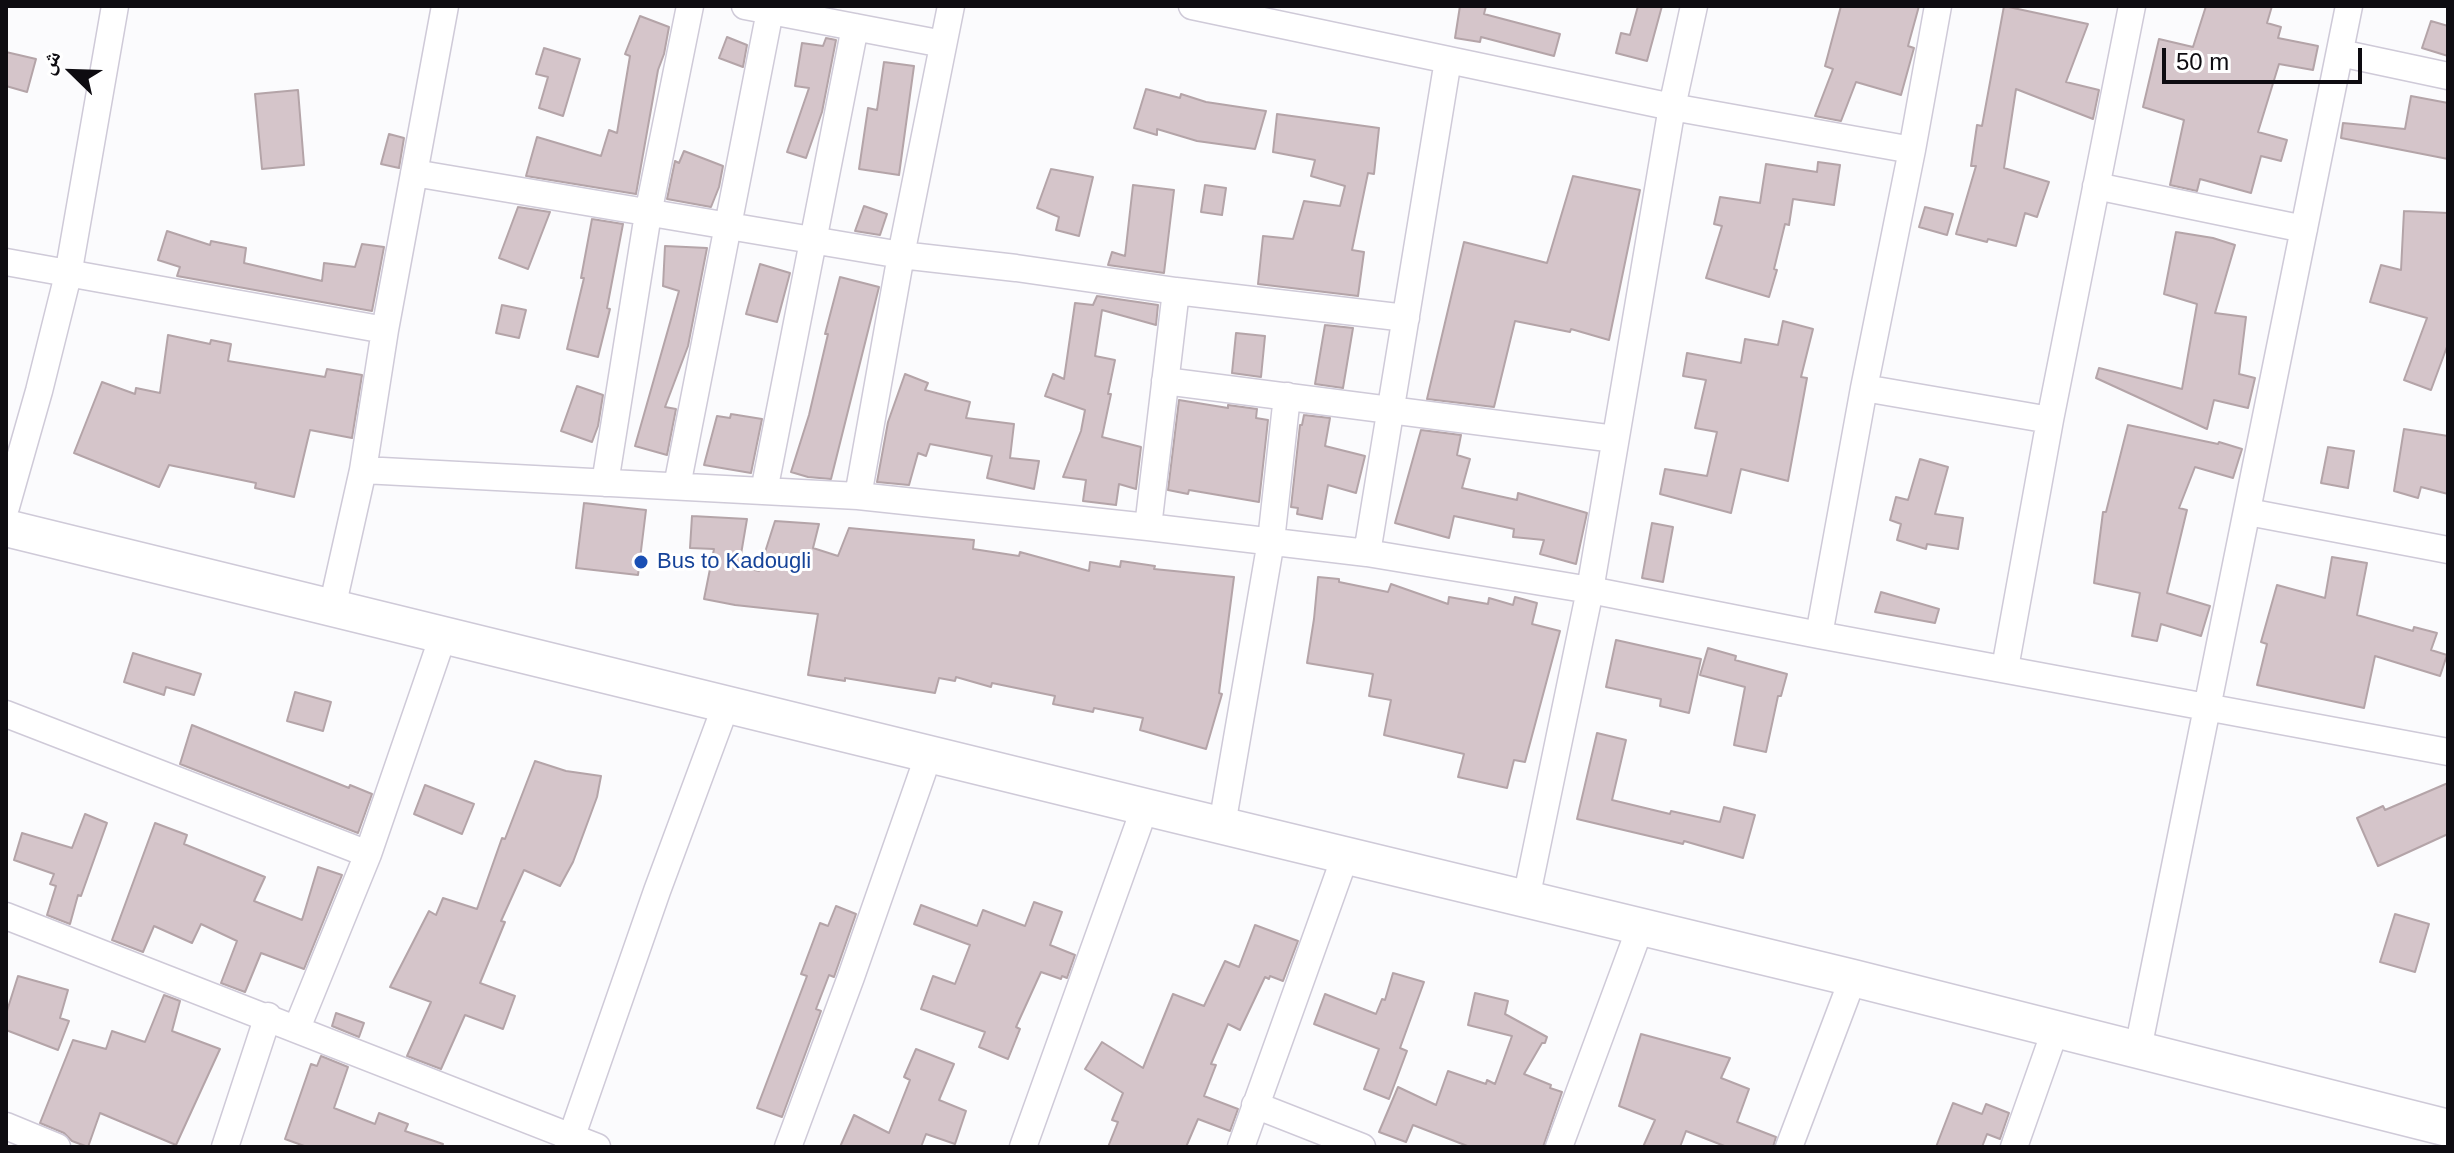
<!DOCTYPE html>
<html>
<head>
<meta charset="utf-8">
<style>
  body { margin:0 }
  #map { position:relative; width:2454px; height:1153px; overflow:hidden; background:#fbfbfd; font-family:Arial,"Noto Naskh Arabic",sans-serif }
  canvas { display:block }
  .frame { position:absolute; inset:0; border:8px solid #0e0c11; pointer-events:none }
  .north { position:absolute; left:32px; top:32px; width:80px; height:80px; -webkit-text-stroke:6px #fff; paint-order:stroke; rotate:293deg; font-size:22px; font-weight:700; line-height:32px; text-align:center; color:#0e0c11 }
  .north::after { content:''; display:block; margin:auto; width:28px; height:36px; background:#0e0c11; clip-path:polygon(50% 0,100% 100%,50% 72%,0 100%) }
  .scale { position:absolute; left:2162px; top:48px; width:200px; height:36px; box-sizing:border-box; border:4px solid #0e0c11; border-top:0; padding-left:10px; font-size:24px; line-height:28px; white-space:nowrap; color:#0e0c11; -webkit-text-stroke:6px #fff; paint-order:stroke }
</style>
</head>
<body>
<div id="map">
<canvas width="2454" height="1153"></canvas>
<div class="frame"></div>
<div class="north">ش</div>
<div class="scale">50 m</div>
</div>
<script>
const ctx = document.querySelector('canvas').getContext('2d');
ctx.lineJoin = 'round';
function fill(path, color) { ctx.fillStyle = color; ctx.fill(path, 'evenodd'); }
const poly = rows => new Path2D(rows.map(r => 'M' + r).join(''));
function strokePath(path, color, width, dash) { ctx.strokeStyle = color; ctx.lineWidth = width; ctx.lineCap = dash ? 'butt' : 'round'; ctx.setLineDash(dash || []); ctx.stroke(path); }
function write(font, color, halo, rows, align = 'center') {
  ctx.font = font + ' Arial,sans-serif'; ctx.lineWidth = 6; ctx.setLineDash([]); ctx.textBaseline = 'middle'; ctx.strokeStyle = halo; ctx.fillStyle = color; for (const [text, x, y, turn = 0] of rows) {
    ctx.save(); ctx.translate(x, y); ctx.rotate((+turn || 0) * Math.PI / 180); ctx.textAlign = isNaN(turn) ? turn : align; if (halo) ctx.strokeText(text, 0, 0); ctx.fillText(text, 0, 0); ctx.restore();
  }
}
const building = poly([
  [1460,6,1486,6,1484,14,1560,34,1554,56,1481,37,1480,42,1455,38,1460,6],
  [1638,6,1662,6,1647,61,1616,53,1621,33,1630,35,1638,6],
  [1841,6,1919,6,1908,46,1914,48,1901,95,1856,82,1841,121,1815,116,1833,69,1825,66,1841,6],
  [2004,6,2088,24,2066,82,2099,90,2093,119,2016,89,2004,168,2049,182,2037,217,2025,213,2016,246,1988,239,1987,242,1956,234,1976,166,1971,166,1977,125,1982,126,2004,6],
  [2206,6,2272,6,2267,23,2281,27,2278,38,2318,46,2313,70,2279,64,2258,132,2287,140,2281,161,2261,156,2251,193,2200,179,2197,191,2170,185,2184,120,2143,107,2159,39,2193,47,2206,6],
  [640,16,669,27,664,54,658,70,636,194,526,176,537,137,601,156,609,130,617,133,630,56,625,54,640,16],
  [2431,21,2448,26,2448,56,2422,48,2431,21],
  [727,37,747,45,743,67,719,58,727,37],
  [826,38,836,40,822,112,806,158,787,152,809,88,795,86,802,43,823,46,826,38],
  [544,48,580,59,563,116,539,108,548,77,536,74,544,48],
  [6,52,36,59,27,92,6,86,6,52],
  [884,62,914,66,899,175,859,169,868,108,877,110,884,62],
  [1146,89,1180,98,1181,94,1206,102,1266,111,1255,149,1197,141,1157,129,1157,135,1134,128,1146,89],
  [298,90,304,165,262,169,255,94,298,90],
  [2411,96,2448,103,2448,159,2341,138,2343,123,2405,129,2411,96],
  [1277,114,1379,128,1374,174,1368,173,1352,250,1364,252,1358,296,1258,284,1263,236,1293,239,1304,201,1340,206,1345,186,1311,176,1315,160,1273,152,1277,114],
  [389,134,404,138,399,168,381,164,389,134],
  [684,151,723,166,719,187,711,207,667,199,675,161,679,163,684,151],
  [1818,162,1840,165,1834,205,1793,199,1789,225,1785,224,1774,269,1777,270,1769,297,1706,278,1722,226,1714,224,1720,197,1760,203,1766,164,1817,172,1818,162],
  [1051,169,1093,177,1079,236,1056,230,1059,217,1037,208,1051,169],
  [1573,176,1640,190,1609,340,1571,329,1570,332,1515,321,1494,407,1427,399,1464,242,1547,263,1573,176],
  [1133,185,1174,190,1164,273,1108,265,1112,252,1125,256,1133,185],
  [1205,185,1226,188,1222,215,1201,212,1205,185],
  [864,206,887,214,880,235,855,231,864,206],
  [518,207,550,212,528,269,499,258,518,207],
  [1925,207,1953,214,1947,235,1919,227,1925,207],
  [2404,211,2448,213,2448,344,2431,390,2404,380,2427,318,2370,302,2381,265,2401,270,2404,211],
  [592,219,623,224,607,308,610,309,598,357,567,349,584,278,581,278,592,219],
  [167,231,210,245,211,241,246,248,244,263,322,281,324,263,355,267,362,244,384,247,372,311,177,276,180,267,158,260,167,231],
  [2176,232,2213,238,2235,245,2215,313,2246,317,2239,374,2255,378,2248,408,2214,400,2207,429,2096,378,2099,368,2182,389,2197,304,2164,294,2176,232],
  [665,246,707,248,688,346,665,407,676,409,667,455,635,446,679,291,663,286,665,246],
  [760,264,790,273,777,322,746,314,760,264],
  [840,277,879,287,831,479,808,477,791,472,809,415,828,334,825,334,840,277],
  [1097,296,1158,305,1156,325,1102,310,1095,356,1115,360,1108,394,1111,394,1102,437,1141,447,1136,489,1119,484,1116,505,1083,501,1086,480,1063,477,1081,431,1085,410,1045,396,1053,374,1064,379,1075,303,1093,305,1097,296],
  [502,305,526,310,519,338,496,333,502,305],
  [1783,321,1813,329,1801,377,1807,378,1788,481,1741,469,1731,513,1660,494,1665,469,1707,476,1717,432,1695,428,1706,380,1683,376,1687,353,1741,363,1745,339,1778,345,1783,321],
  [1325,325,1353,328,1343,388,1315,384,1325,325],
  [1236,333,1265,336,1261,377,1232,373,1236,333],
  [168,335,210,344,211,340,231,344,228,361,325,377,327,369,362,375,352,438,310,430,294,497,255,488,256,483,169,465,159,487,74,453,102,382,135,394,136,388,160,393,168,335],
  [905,374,928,383,925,390,970,402,966,418,1014,424,1010,458,1039,461,1034,489,987,478,992,456,930,444,926,456,918,453,909,485,877,482,888,422,905,374],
  [577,386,603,395,598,426,592,442,561,431,577,386],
  [1179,400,1228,408,1228,405,1257,409,1256,418,1268,420,1259,502,1189,490,1188,494,1168,490,1179,400],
  [731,414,762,419,751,473,704,465,717,416,730,418,731,414],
  [1304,415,1330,418,1325,446,1365,456,1356,493,1328,485,1322,519,1297,514,1298,508,1291,507,1300,425,1302,425,1304,415],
  [2128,425,2218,444,2219,442,2242,449,2233,478,2195,467,2179,508,2187,510,2167,593,2210,606,2201,636,2161,624,2157,641,2132,636,2140,593,2094,583,2103,512,2106,512,2128,425],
  [2404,429,2448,436,2448,494,2421,487,2418,498,2394,491,2404,429],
  [1421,430,1461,435,1457,455,1470,459,1462,488,1517,500,1518,493,1587,513,1576,564,1540,554,1544,540,1513,537,1514,529,1454,516,1449,538,1395,523,1421,430],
  [2328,447,2354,451,2348,488,2321,483,2328,447],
  [1920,459,1948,467,1935,514,1963,518,1958,549,1927,544,1926,549,1897,540,1901,524,1890,520,1896,497,1908,500,1920,459],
  [584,503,646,510,638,575,576,568,584,503],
  [692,516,747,519,739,566,759,571,775,521,819,524,813,548,838,556,849,528,974,540,973,549,1019,556,1020,552,1089,571,1090,562,1120,567,1121,561,1155,566,1154,569,1234,577,1219,693,1222,694,1206,749,1140,730,1143,718,1094,708,1093,712,1053,704,1055,696,992,683,991,687,956,677,955,681,939,678,935,693,845,678,845,681,808,675,818,614,735,605,704,599,714,549,690,548,692,516],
  [1652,523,1673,527,1663,582,1642,578,1652,523],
  [2332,557,2367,563,2357,615,2413,631,2414,627,2437,633,2431,650,2447,655,2440,676,2375,656,2364,708,2257,685,2267,644,2261,642,2277,585,2325,598,2332,557],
  [1318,577,1339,579,1339,582,1388,592,1391,584,1448,604,1449,597,1488,604,1489,598,1513,605,1515,597,1537,603,1532,624,1560,631,1525,762,1514,760,1507,788,1458,777,1464,754,1384,735,1391,700,1369,696,1373,674,1307,663,1314,619,1318,577],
  [1881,592,1939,609,1935,623,1875,612,1881,592],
  [1616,640,1701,659,1689,713,1660,706,1661,699,1606,687,1616,640],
  [1708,648,1736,656,1735,660,1787,674,1781,696,1778,696,1766,752,1734,745,1745,687,1700,675,1708,648],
  [133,653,201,674,194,695,166,687,164,695,124,682,133,653],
  [295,692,331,702,323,731,287,721,295,692],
  [192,725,349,788,350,785,372,794,358,833,180,764,192,725],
  [1597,733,1626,740,1612,800,1670,814,1671,811,1720,822,1724,807,1755,815,1743,858,1684,841,1683,844,1577,819,1597,733],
  [535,761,566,771,601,776,597,797,573,862,560,886,524,870,501,921,505,922,480,983,515,996,503,1029,465,1015,441,1069,407,1056,431,1002,390,987,429,911,436,915,443,898,477,909,502,838,505,839,535,761],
  [2448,783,2448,834,2378,866,2357,818,2383,806,2385,810,2448,783],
  [425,785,474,804,462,834,414,814,425,785],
  [85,814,107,823,81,896,78,895,70,924,47,915,56,886,50,884,54,874,14,860,22,833,72,848,85,814],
  [155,823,187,835,184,844,265,877,254,901,302,920,318,867,342,875,304,969,261,953,245,992,221,983,237,941,201,924,192,943,154,926,143,952,112,940,155,823],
  [1034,902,1062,912,1050,945,1075,955,1067,978,1062,976,1061,979,1041,972,1016,1027,1020,1029,1008,1059,979,1047,985,1032,921,1009,933,976,955,984,970,945,914,924,921,905,977,926,983,910,1025,926,1034,902],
  [836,906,856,914,834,977,829,975,816,1009,821,1011,782,1117,757,1108,807,976,801,974,820,923,828,926,836,906],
  [2395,914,2429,924,2415,972,2380,962,2395,914],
  [1255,925,1298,941,1283,981,1270,976,1269,979,1265,977,1240,1030,1228,1024,1211,1064,1216,1065,1204,1096,1238,1109,1230,1131,1198,1119,1186,1147,1108,1147,1118,1122,1112,1120,1123,1093,1085,1069,1102,1042,1143,1068,1173,994,1204,1006,1225,961,1239,967,1255,925],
  [1393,973,1424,982,1400,1048,1407,1051,1389,1099,1364,1089,1379,1049,1314,1024,1325,994,1376,1014,1382,999,1385,1000,1393,973],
  [18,976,68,990,60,1018,69,1021,58,1050,6,1030,6,1014,18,976],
  [1475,993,1508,1001,1505,1014,1547,1037,1545,1043,1542,1043,1524,1074,1551,1085,1550,1088,1562,1092,1543,1147,1470,1147,1413,1125,1406,1142,1379,1132,1398,1087,1436,1105,1448,1071,1486,1084,1487,1080,1495,1084,1512,1036,1468,1025,1475,993],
  [164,995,180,1001,172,1031,220,1049,176,1145,100,1113,88,1147,72,1141,64,1133,40,1123,73,1040,106,1049,112,1031,145,1042,164,995],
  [336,1013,364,1023,359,1037,332,1026,336,1013],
  [1641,1034,1730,1058,1721,1078,1749,1089,1737,1122,1776,1137,1773,1147,1727,1147,1686,1131,1680,1147,1643,1147,1655,1120,1619,1106,1641,1034],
  [916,1049,954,1064,939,1100,966,1111,955,1144,926,1134,921,1147,840,1147,854,1115,889,1133,910,1080,904,1077,916,1049],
  [321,1056,348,1067,334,1108,375,1124,379,1113,408,1124,405,1131,443,1144,442,1147,307,1147,285,1139,311,1064,317,1066,321,1056],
  [1953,1103,1982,1114,1986,1104,2009,1113,2000,1139,1987,1134,1982,1147,1936,1147,1953,1103]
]);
fill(building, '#d5c5ca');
strokePath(building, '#b4a4a8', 2);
const minor = poly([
  [745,6,943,44],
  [1192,6,1672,107,1912,150],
  [2340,53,2448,76],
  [414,173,901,255,1016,268,1176,291,1406,318],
  [2096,186,2304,229],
  [6,262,385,330],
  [1165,381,1615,439],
  [1864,388,2050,420],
  [363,470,858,496,1148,527,1367,553,1590,590,1819,635,2448,752],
  [605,483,648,214,690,6],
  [677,486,770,11],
  [764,491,855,27],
  [858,496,901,255,951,6],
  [6,507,39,391,68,275,115,6],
  [2248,512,2448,550],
  [1148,527,1176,291],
  [1367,553,1448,60],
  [332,608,363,470,385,330,445,6],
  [1819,635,1864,388,1912,150,1938,6],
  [2005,668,2050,420,2132,6],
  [6,714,368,854],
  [1222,825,1271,541,1287,396],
  [1526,899,1590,590,1672,107,1694,6],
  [6,916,597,1147],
  [297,1028,368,854,443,636],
  [2138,1049,2349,6],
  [1255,1105,1362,1147],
  [6,1126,57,1147],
  [225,1147,268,1016],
  [568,1147,657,891,726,705],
  [788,1147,851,977,929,754],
  [1023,1147,1145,807],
  [1241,1147,1346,854],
  [1559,1147,1640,928],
  [1789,1147,1853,978],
  [2014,1147,2056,1028]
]);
const secondary = poly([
  [6,528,1145,807,1853,978,2448,1128]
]);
strokePath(minor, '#cfcad8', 29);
strokePath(secondary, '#cfcad8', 39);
strokePath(minor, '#fff', 26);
strokePath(secondary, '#fff', 36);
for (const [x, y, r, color] of [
  [641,562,8,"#1a4fb4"]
]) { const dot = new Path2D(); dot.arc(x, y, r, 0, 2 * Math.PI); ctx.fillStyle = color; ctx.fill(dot); strokePath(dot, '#fff', 3); }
write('22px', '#164399', '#fff', [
  ["Bus to Kadougli",657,562]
], 'left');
</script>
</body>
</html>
